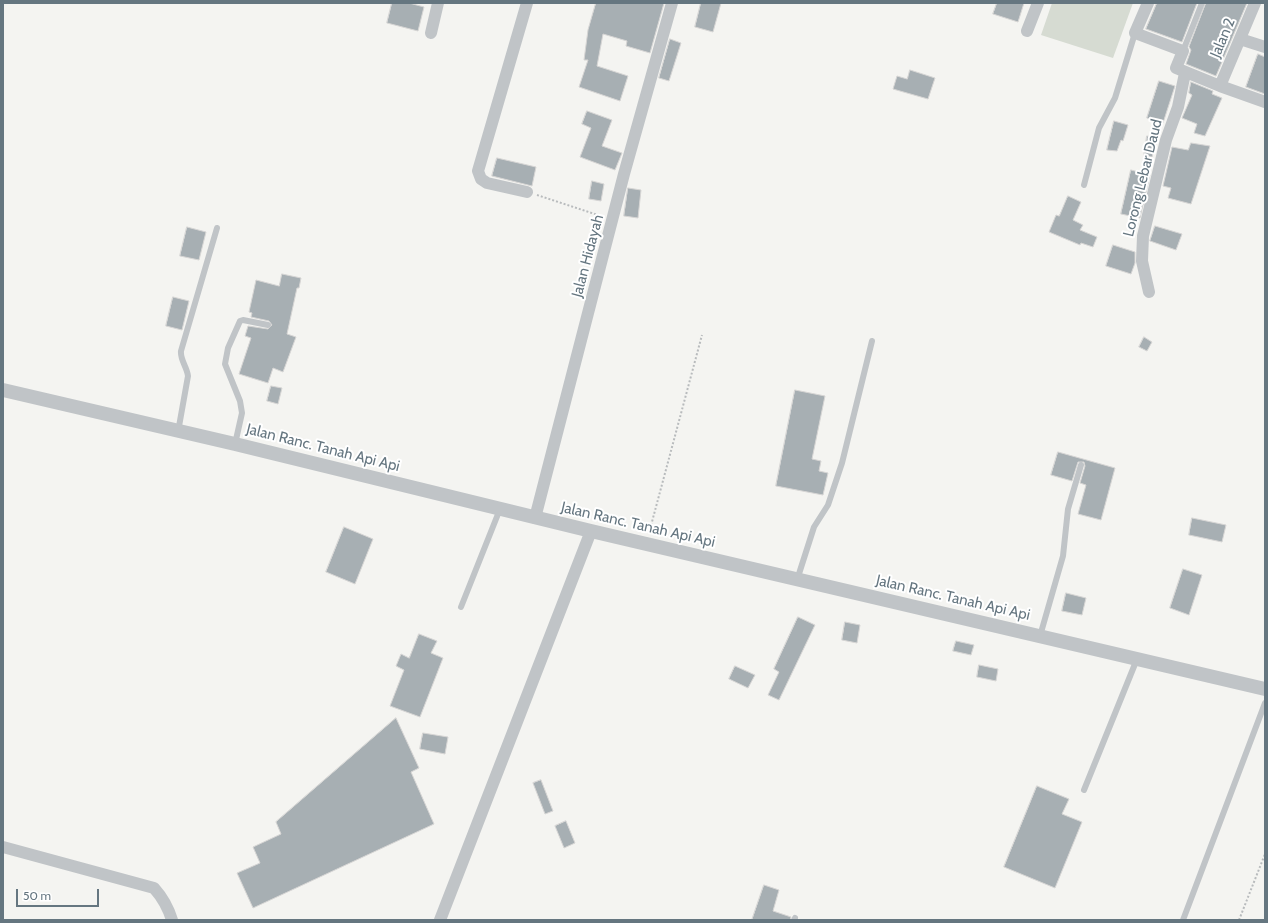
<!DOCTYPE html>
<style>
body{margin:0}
#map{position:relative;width:1268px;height:923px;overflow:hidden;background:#f4f4f1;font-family:Cabin,sans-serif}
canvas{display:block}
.frame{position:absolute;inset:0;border:4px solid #657680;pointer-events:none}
.scale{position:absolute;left:16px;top:889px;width:83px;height:18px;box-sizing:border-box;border:2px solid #657680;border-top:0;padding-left:5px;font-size:12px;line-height:14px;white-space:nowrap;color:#657680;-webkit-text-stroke:3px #fff;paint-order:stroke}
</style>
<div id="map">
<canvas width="1268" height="923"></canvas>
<div class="frame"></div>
<div class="scale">50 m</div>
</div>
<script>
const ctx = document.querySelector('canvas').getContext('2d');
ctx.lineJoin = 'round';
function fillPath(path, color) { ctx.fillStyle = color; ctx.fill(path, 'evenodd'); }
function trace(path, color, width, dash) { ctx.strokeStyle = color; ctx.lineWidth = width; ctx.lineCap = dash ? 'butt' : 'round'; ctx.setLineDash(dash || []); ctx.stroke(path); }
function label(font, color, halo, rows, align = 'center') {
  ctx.font = font + ' Cabin,sans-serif'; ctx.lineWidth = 4; ctx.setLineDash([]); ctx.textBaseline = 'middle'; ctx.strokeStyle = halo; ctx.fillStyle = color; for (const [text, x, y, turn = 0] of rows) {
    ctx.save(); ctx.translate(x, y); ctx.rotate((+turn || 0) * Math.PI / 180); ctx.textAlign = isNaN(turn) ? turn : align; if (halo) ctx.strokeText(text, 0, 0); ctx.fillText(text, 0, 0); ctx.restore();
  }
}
fillPath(new Path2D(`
 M1052,3H1133L1113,58L1041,35Z`), '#d6dbd2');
const building = new Path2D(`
 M392,3H409L424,7L418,31L387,23Z
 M596,3H664L650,53L626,46L627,41L603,34L597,66L628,76L620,101L579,87L588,60H584L588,30Z
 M701,3H721L713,32L695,27Z
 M997,3H1024L1018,22L993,14Z
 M1157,3H1197L1182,42L1146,29Z
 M1206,3H1247L1216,76L1186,64L1191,50L1189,47Z
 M670,39L681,43L669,81L659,78Z
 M1258,54L1265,57V94L1246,87Z
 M910,70L935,78L928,99L893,89L897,76L907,79Z
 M1159,81L1175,86L1163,123L1147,118Z
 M1191,82L1213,91L1212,94L1222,98L1205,136L1194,133L1197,124L1182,118L1192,95L1189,93Z
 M587,111L612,120L602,146L622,153L615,170L580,157L591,128L582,124Z
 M1114,121L1128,125L1123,141L1121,140L1117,151L1107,150Z
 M1147,136L1158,138L1152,157L1144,156Z
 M1191,143L1210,146L1191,204L1168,198L1171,188L1163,186L1172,147L1188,150Z
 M497,158L536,167L532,186L492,176Z
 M1131,170L1150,175L1140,218L1121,214Z
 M592,181L604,184L601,201L589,199Z
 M628,188L641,190L638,218L624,216Z
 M1068,196L1081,202L1073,220L1083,225L1080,230L1097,237L1093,247L1081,243L1080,245L1049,232L1056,215L1059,216Z
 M1155,226L1182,234L1176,250L1150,241Z
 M187,227L206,232L199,260L180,256Z
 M1113,245L1135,252V263L1131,274L1106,266Z
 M282,274L301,278L299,288H297L287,334L296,337L283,372L273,368L268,383L239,374L251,338L245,336L248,326L268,329L272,325L269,321L251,317L252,313L249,312L256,280L279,286Z
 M173,297L189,301L182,330L166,326Z
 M1144,337L1152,342L1147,351L1139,347Z
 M271,386L282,388L278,404L267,401Z
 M795,390L825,396L812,459L821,461L819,471L828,473L823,495L776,486Z
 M1058,452L1115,468L1101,520L1078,514L1086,485L1080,483L1085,466L1084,462H1078L1072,481L1051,475Z
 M1192,518L1226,525L1222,542L1189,535Z
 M344,527L373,539L355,584L326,572Z
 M1183,569L1202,575L1189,615L1170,608Z
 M1066,593L1086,598L1082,615L1062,611Z
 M798,617L815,625L779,700L768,695L779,672L774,669Z
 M845,622L860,625L857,643L842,640Z
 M419,634L437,641L431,653L443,658L420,717L390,706L404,670L396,666L401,654L409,658Z
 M956,641L974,645L971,655L953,651Z
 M979,665L998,669L996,681L977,677Z
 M735,666L755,675L748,688L729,679Z
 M396,718L419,768L411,772L434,824L253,908L237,873L260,863L253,847L281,834L276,822Z
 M423,733L448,737L445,754L420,749Z
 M541,780L553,811L545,814L533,783Z
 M1037,786L1069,799L1062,814L1082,822L1055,888L1004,867Z
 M566,821L575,843L564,848L555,826Z
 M764,885L779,890L773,911L791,917L790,920H752Z`);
fillPath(building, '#a7afb3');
trace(building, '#d6d5d4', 1);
trace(new Path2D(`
 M537,195L601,216
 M649,533L702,335
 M1239,920L1265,854`), '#b8bbbd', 2, [2, 2]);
trace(new Path2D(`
 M1183,51L1202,3
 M1084,185L1099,128L1115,98L1135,33
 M178,432L188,376C187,367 180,360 181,351L217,228
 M235,444L242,413L240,401L225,364L228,348L240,321L243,320L268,325
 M797,580L814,527L828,505L842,463L872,341
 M461,607L500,509
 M1040,636L1063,556L1068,509L1081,465
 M1084,790L1137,659
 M794,920L795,918
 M1183,920L1265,703`), '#c0c4c7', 6);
trace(new Path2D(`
 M1148,3L1135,33L1183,51L1176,68L1220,86L1265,102
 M1027,31L1038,3
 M431,33L438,3
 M1240,39L1265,47
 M1220,86L1255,3
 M527,192L487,183L481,179L478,171L527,3
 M1149,292L1142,261L1143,236L1166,140L1178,107L1185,73
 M535,518L624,174L672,3
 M3,847L154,888C163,898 168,907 172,920
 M440,920L591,531`), '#c0c4c7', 12);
trace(new Path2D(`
 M3,390L235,444L591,531L1265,689`), '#c0c4c7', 14);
label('15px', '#657680', '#fff', [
 ["Jalan 2",1223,38,-67],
 ["Lorong Lebar Daud",1143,178,-76],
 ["Jalan Hidayah",588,256,-75],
 ["Jalan Ranc. Tanah Api Api",323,448,14],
 ["Jalan Ranc. Tanah Api Api",638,525,13],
 ["Jalan Ranc. Tanah Api Api",953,598,13]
]);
</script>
